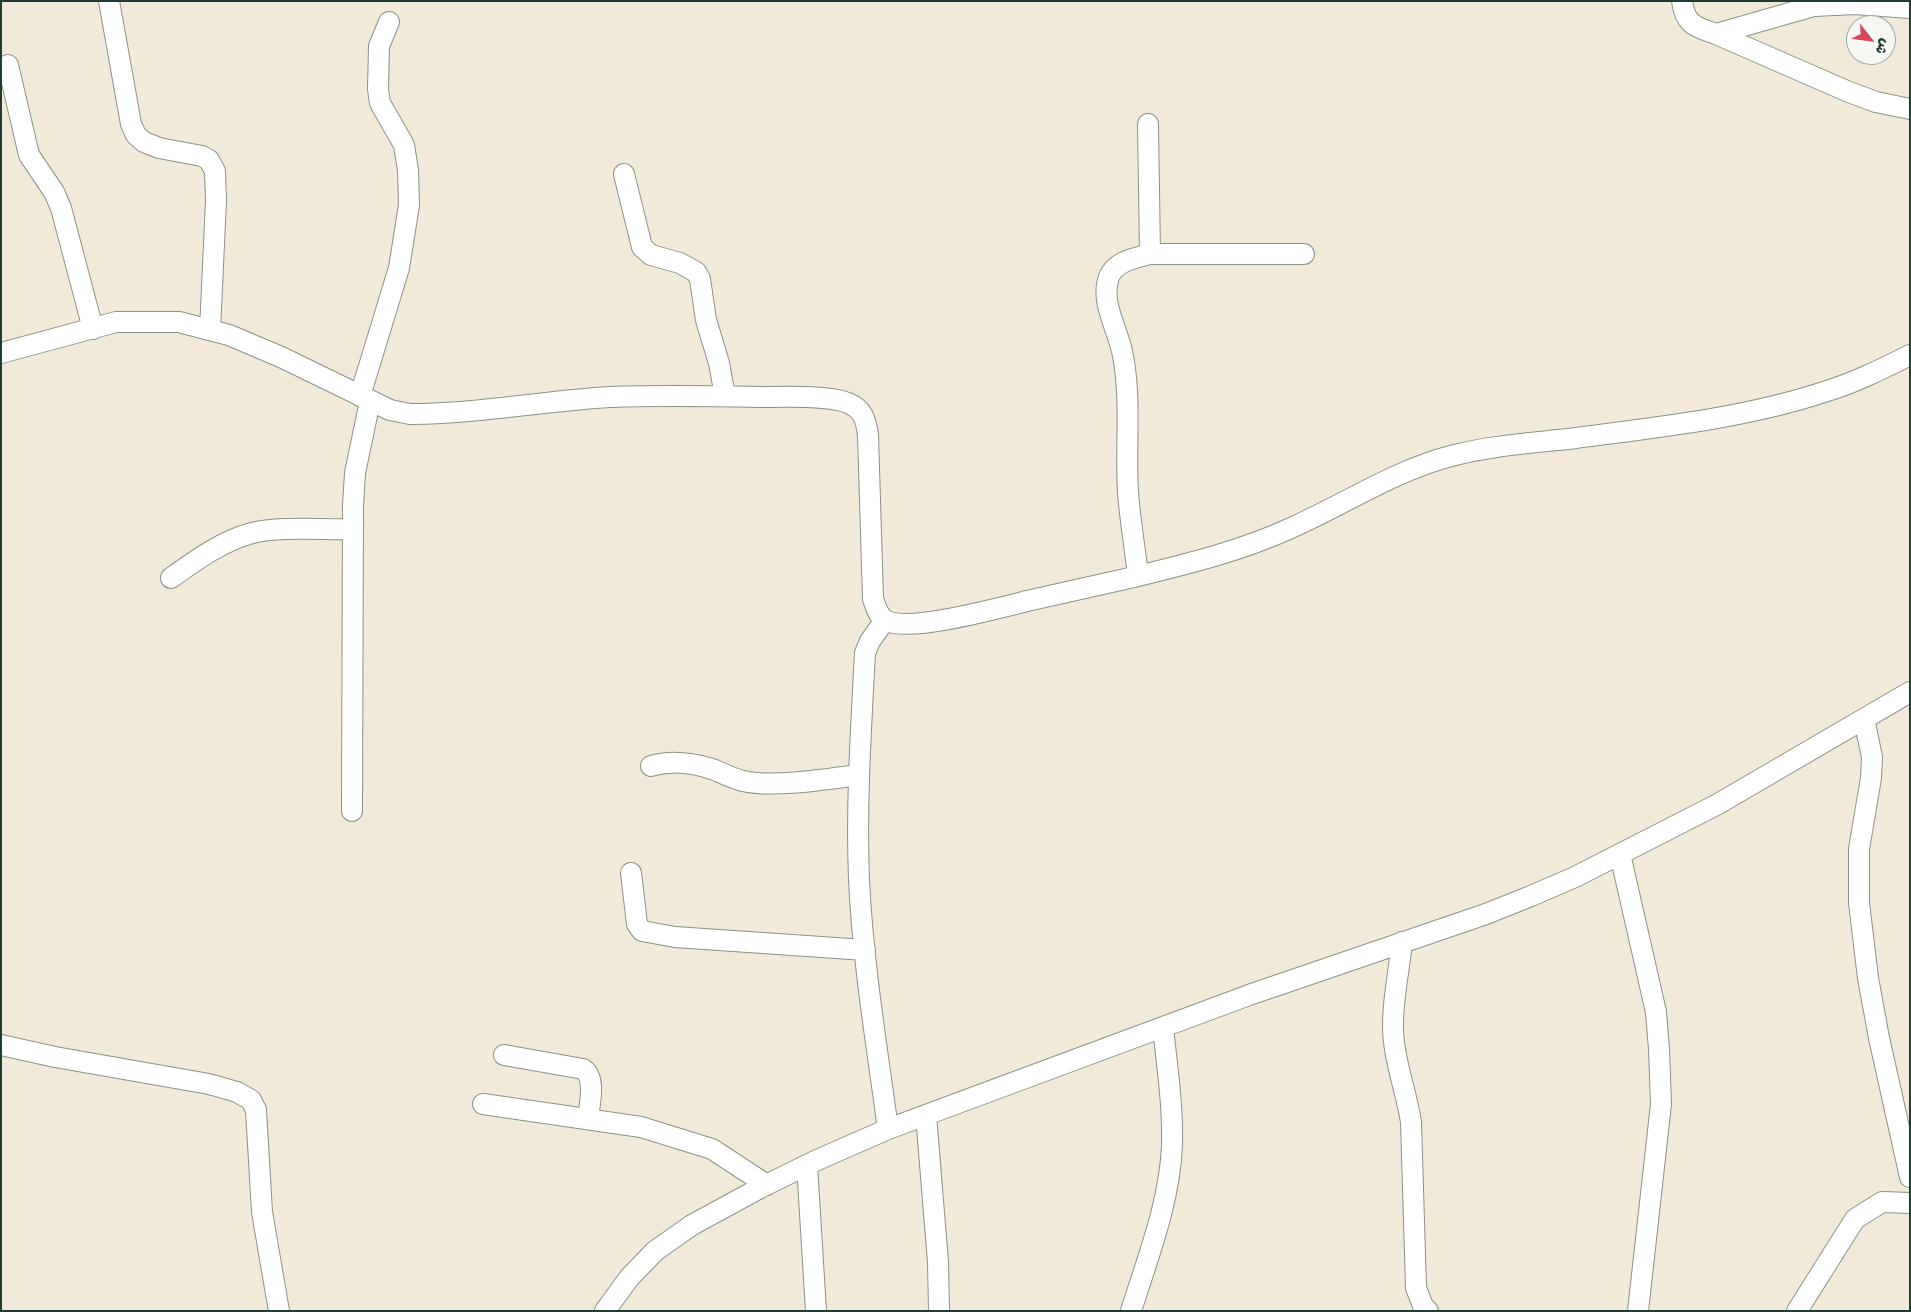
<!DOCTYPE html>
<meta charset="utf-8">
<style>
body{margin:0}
#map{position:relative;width:1911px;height:1312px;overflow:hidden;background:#f2ead8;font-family:Mali,"Playpen Sans Arabic",sans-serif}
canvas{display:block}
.frame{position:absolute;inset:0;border:2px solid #1f3d34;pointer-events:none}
.north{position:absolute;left:1846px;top:15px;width:50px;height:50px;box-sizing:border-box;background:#f6f6f2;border:1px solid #a0aca6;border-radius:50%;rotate:120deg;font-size:14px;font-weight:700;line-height:20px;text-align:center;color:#1f3d34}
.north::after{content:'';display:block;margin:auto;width:18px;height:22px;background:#d1495b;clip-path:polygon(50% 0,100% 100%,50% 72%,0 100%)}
</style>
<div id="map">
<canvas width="1911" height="1312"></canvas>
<div class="frame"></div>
<div class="north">ش</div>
</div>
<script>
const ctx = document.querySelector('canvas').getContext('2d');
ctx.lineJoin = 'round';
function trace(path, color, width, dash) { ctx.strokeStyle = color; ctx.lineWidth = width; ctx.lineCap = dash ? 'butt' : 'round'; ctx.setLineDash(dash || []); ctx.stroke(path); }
const street = new Path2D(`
 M109,1L131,124L136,135L144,142L159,148L202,156L209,160L215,171L216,201L210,330
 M1682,1C1685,25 1696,27 1716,34L1849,92L1876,102L1910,109
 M1716,34L1814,6L1855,4L1910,8
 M8,65L29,155L54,192L61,208L93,329
 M1148,124L1150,254
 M624,174L642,247L651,255L680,263L696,272L700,279L706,320L719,363L725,396
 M1,353L116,322H179L229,335L281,357L390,410L410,414C476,414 544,401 610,397C660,395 711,396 761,397C783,397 828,395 848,403C863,409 866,420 868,435L873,599C876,607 878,617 887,621C911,632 999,608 1027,601C1063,593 1098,585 1134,577C1187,564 1241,551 1291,528C1343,505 1396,470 1451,456C1492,445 1534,443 1576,438C1659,427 1745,418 1824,392C1854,383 1882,369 1910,355
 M360,396L399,268L409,205L408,170L404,145L380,103L378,89L379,46L389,22
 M1138,576C1135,548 1130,520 1128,492C1125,445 1132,398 1122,351C1117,328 1100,301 1109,277C1115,261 1136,258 1150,254H1304
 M171,578C196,560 222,541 252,533C279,526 324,530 353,529
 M885,620L870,641L865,653C861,729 856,804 859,880C863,964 877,1047 888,1129
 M1864,719L1872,757L1871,778L1859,849V903L1868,978L1879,1038L1910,1177
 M651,766C671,760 695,763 715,770C724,774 734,779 743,781C773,788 827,779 858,775
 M352,811L353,506L355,473L370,401
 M1620,854L1656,1012L1659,1049L1661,1104L1638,1311
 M631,873L637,924L642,931L675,937L865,950
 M1402,942C1399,972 1390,1013 1394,1042C1397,1069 1407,1095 1411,1122L1416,1288L1423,1306L1428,1311
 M1,1045L55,1057L209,1084L237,1092L251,1100L256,1110L262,1212L279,1311
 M504,1055L583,1069C597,1078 589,1105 588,1119
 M483,1104L641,1127L712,1149L767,1185
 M926,1115L938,1262L939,1311
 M807,1165L816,1311
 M605,1311L629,1278L655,1251L692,1225L760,1188L815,1161L888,1129L1249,995L1486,914L1531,896L1575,877L1718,804L1910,692
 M1131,1311C1148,1257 1170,1201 1172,1145C1173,1105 1167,1066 1163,1027
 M1797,1311L1855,1219L1882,1202L1910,1203`);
trace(street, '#889486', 22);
trace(street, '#fff', 20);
</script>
